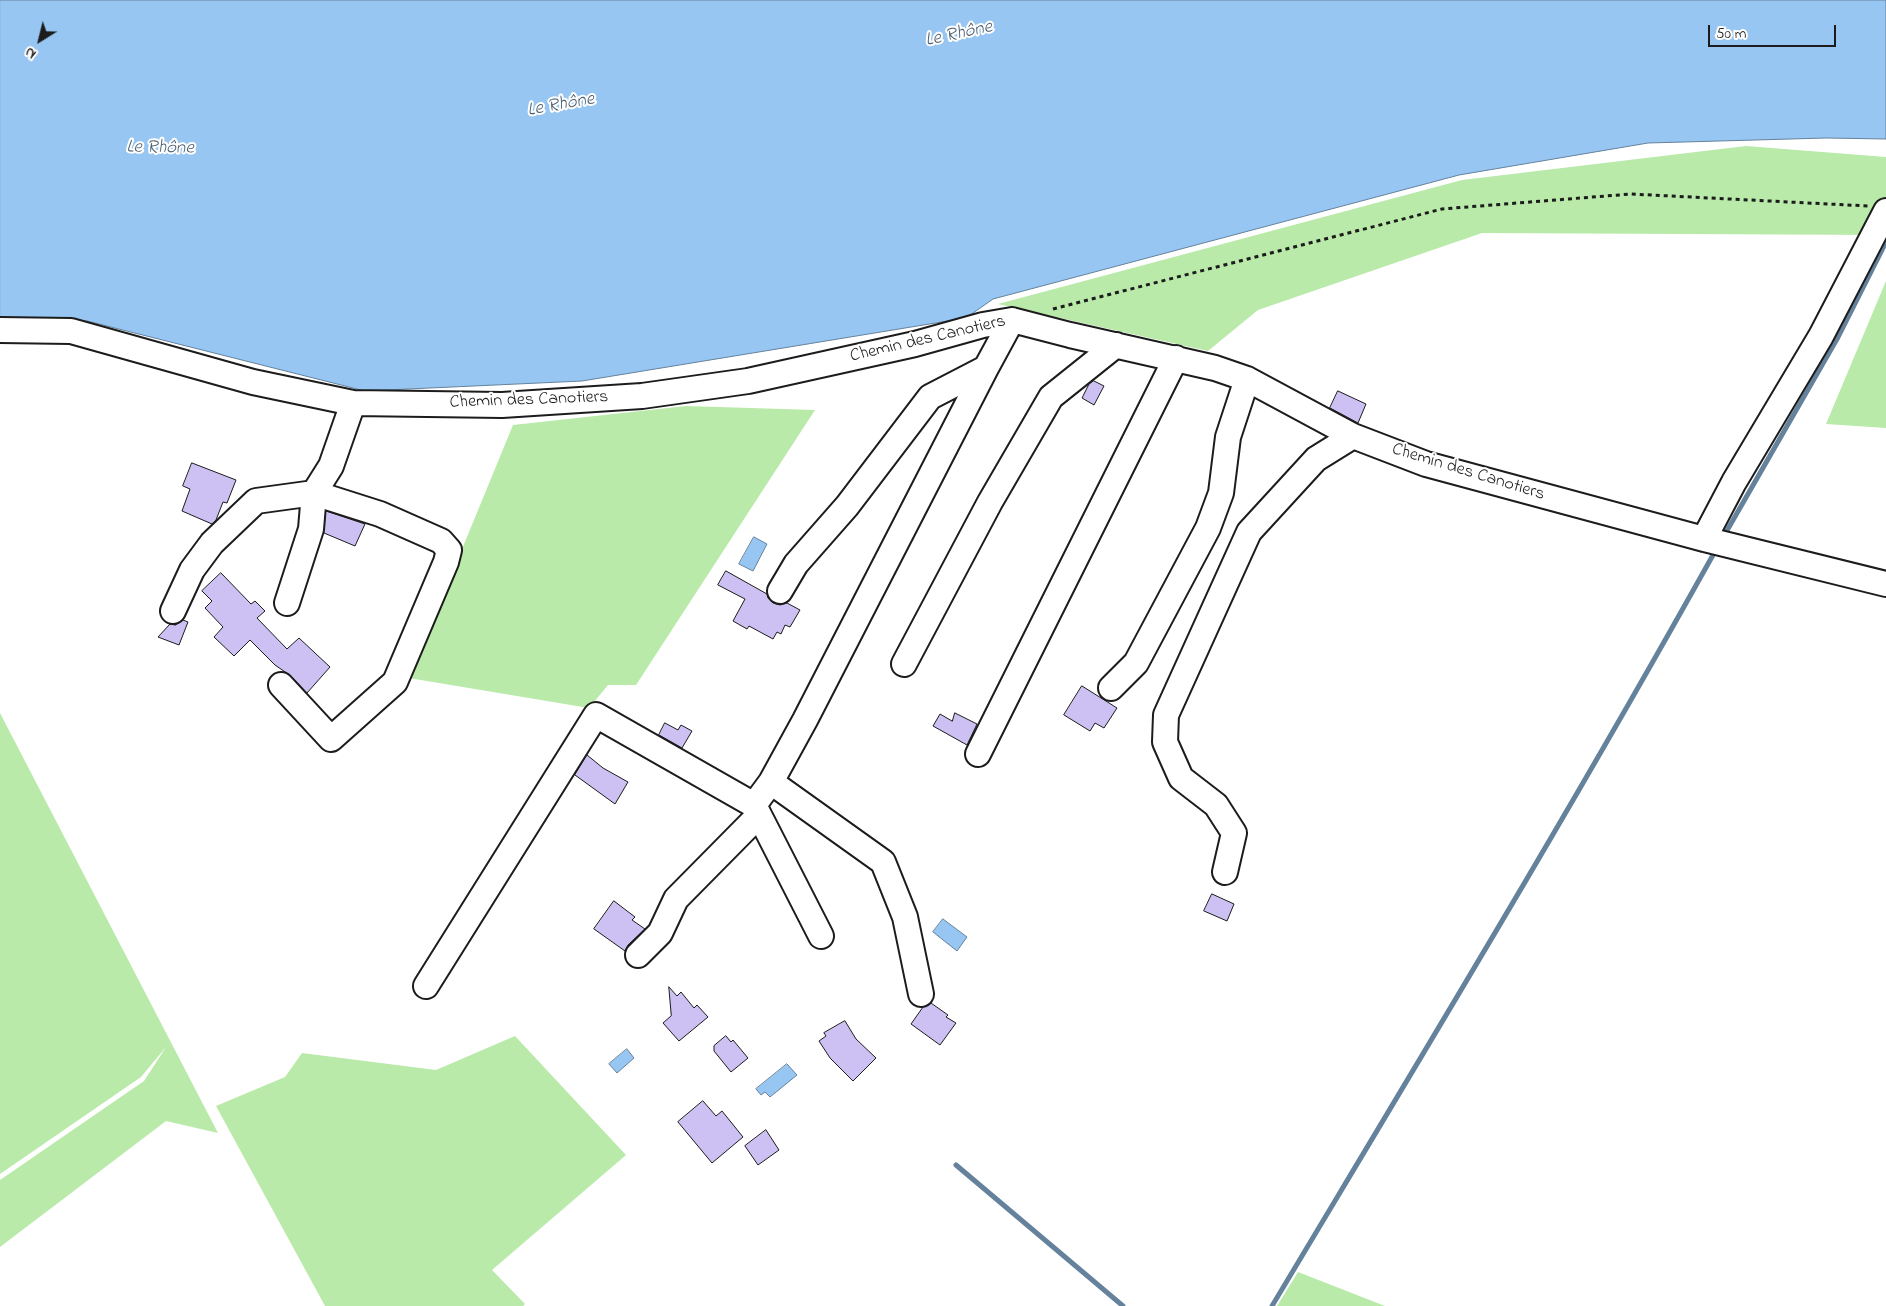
<!DOCTYPE html>
<meta charset="utf-8">
<style>
body{margin:0}
#map{position:relative;width:1886px;height:1306px;overflow:hidden;background:#fff;font-family:"Indie Flower",sans-serif}
canvas{display:block}
.north{position:absolute;left:15px;top:15px;width:50px;height:50px;-webkit-text-stroke:4px #fff;paint-order:stroke;rotate:216deg;font-size:14px;font-weight:700;line-height:20px;text-align:center;color:#1c1c1c}
.north::after{content:'';display:block;margin:auto;width:18px;height:22px;background:#1c1c1c;clip-path:polygon(50% 0,100% 100%,50% 72%,0 100%)}
.scale{position:absolute;left:1708px;top:25px;width:128px;height:22px;box-sizing:border-box;border:2px solid #1c1c1c;border-top:0;padding-left:6px;font-size:15px;line-height:18px;white-space:nowrap;color:#1c1c1c;-webkit-text-stroke:4px #fff;paint-order:stroke}
</style>
<div id="map">
<canvas width="1886" height="1306"></canvas>
<div class="north">N</div>
<div class="scale">50 m</div>
</div>
<script>
const ctx = document.querySelector('canvas').getContext('2d');
ctx.lineJoin = 'round';
function fillPath(path, color) { ctx.fillStyle = color; ctx.fill(path, 'evenodd'); }
function trace(path, color, width, dash) { ctx.strokeStyle = color; ctx.lineWidth = width; ctx.lineCap = dash ? 'butt' : 'round'; ctx.setLineDash(dash || []); ctx.stroke(path); }
function label(font, color, halo, rows, align = 'center') {
  ctx.font = font + ' "Indie Flower",sans-serif'; ctx.lineWidth = 4; ctx.setLineDash([]); ctx.textBaseline = 'middle'; ctx.strokeStyle = halo; ctx.fillStyle = color; for (const [text, x, y, turn = 0] of rows) {
    ctx.save(); ctx.translate(x, y); ctx.rotate((+turn || 0) * Math.PI / 180); ctx.textAlign = isNaN(turn) ? turn : align; if (halo) ctx.strokeText(text, 0, 0); ctx.fillText(text, 0, 0); ctx.restore();
  }
}
fillPath(new Path2D(`
 M1746,146L1886,157V235L1482,233L1258,310L1208,351L998,304L1462,180Z
 M1886,281V428L1826,424Z
 M686,406L815,410L636,685H608L589,708L409,678L513,425Z
 M0,713L218,1133L166,1121L0,1247V1180L144,1081L166,1047L141,1077L0,1174Z
 M515,1036L626,1155L492,1270L525,1304L523,1306H325L216,1106L285,1077L302,1053L436,1070Z
 M1298,1272L1385,1306H1277Z`), '#b9eaa9');
const water = new Path2D(`
 M0,0H1886V139L1826,138L1648,143L1459,175L993,299L966,318L582,381L365,391L87,321H0Z
 M754,537L767,544L753,571L739,564Z
 M943,919L967,937L957,951L933,932Z
 M627,1049L634,1058L617,1073L609,1064Z
 M787,1064L797,1075L770,1097L765,1092L761,1095L756,1089Z`);
fillPath(water, '#96c6f1');
trace(water, '#65829c', 1);
trace(new Path2D(`
 M1725,534L1837,339L1886,242
 M956,1165L1123,1306
 M1272,1306C1421,1057 1572,808 1713,555`), '#65829c', 5);
const building = new Path2D(`
 M1094,381L1104,386L1094,405L1082,398L1089,384Z
 M1338,391L1366,404L1358,423L1330,408Z
 M192,463L236,480L227,503L223,502L216,520L212,524L182,511L190,489L183,486Z
 M326,511L365,524L355,546L324,533Z
 M726,571L767,594L768,598L773,603L780,605L787,603L800,610L790,627L785,625L781,634L777,632L773,639L749,626L747,629L733,621L745,599L718,585Z
 M221,573L251,604L255,601L265,611L257,618L287,649L299,638L330,667L307,693L291,676L275,665L250,640L234,656L214,637L223,627L205,608L212,601L202,591Z
 M183,620L188,622L179,645L158,637L170,624L175,625Z
 M1082,686L1117,708L1104,728L1095,723L1090,731L1064,715Z
 M955,713L977,724L967,745L933,726L940,714L952,721Z
 M665,723L678,730L681,725L692,731L682,748L659,735Z
 M587,755L603,768L628,782L615,804L575,775Z
 M1212,894L1234,904L1227,921L1204,911Z
 M614,901L635,917L632,920L645,929L628,945L625,951L594,929Z
 M669,987L677,996L681,992L694,1008L697,1005L708,1017L679,1041L663,1023L671,1016Z
 M931,1003L948,1015L946,1017L956,1023L940,1045L911,1024L923,1007Z
 M845,1021L856,1039L876,1058L853,1081L830,1058L819,1041L826,1036L824,1033Z
 M726,1036L731,1042L733,1040L748,1058L731,1072L714,1051V1046Z
 M703,1101L716,1116L722,1111L743,1137L712,1163L678,1122Z
 M766,1130L779,1150L758,1165L745,1146Z`);
fillPath(building, '#cdc0f2');
trace(building, '#1c1c1c', 1);
const minor = new Path2D(`
 M0,330L71,331L253,382L353,403L502,405L642,396L748,381L915,344L983,325L1012,320L1070,335L1215,368L1247,379L1353,436L1426,464L1704,539L1886,584
 M1704,539L1734,482L1821,336L1886,211
 M780,591L796,564L847,506L930,397L986,368L1012,320
 M173,611L192,570L212,543L256,501L314,493L331,466L353,403
 M904,664L990,502L1051,397L1116,345
 M281,685L331,739L395,682L446,562L449,550L441,541L380,514L314,493L311,529L287,603
 M1111,688L1136,663L1208,528L1221,493L1228,437L1247,379
 M978,754L1176,358
 M771,782L883,862L905,917L921,994
 M754,805L821,936
 M1225,872L1234,833L1216,805L1181,778L1165,742L1166,715L1249,532L1316,459L1353,436
 M638,955L660,933L676,899L759,815
 M426,986L596,715L754,805L771,782L805,720L986,368`);
trace(minor, '#1c1c1c', 28);
trace(new Path2D(`
 M1053,309L1442,209L1631,194L1868,206`), '#1c1c1c', 3, [4, 4]);
trace(minor, '#fff', 24);
label('18px', '#1c1c1c', '#fff', [
 ["Chemin des Canotiers",928,340,-13],
 ["Chemin des Canotiers",529,401,-2],
 ["Chemin des Canotiers",1468,473,17]
]);
label('italic 19px', '#4d6071', '#fff', [
 ["Le Rhône",959,35,-12],
 ["Le Rhône",561,106,-10],
 ["Le Rhône",160,149,1]
]);
</script>
